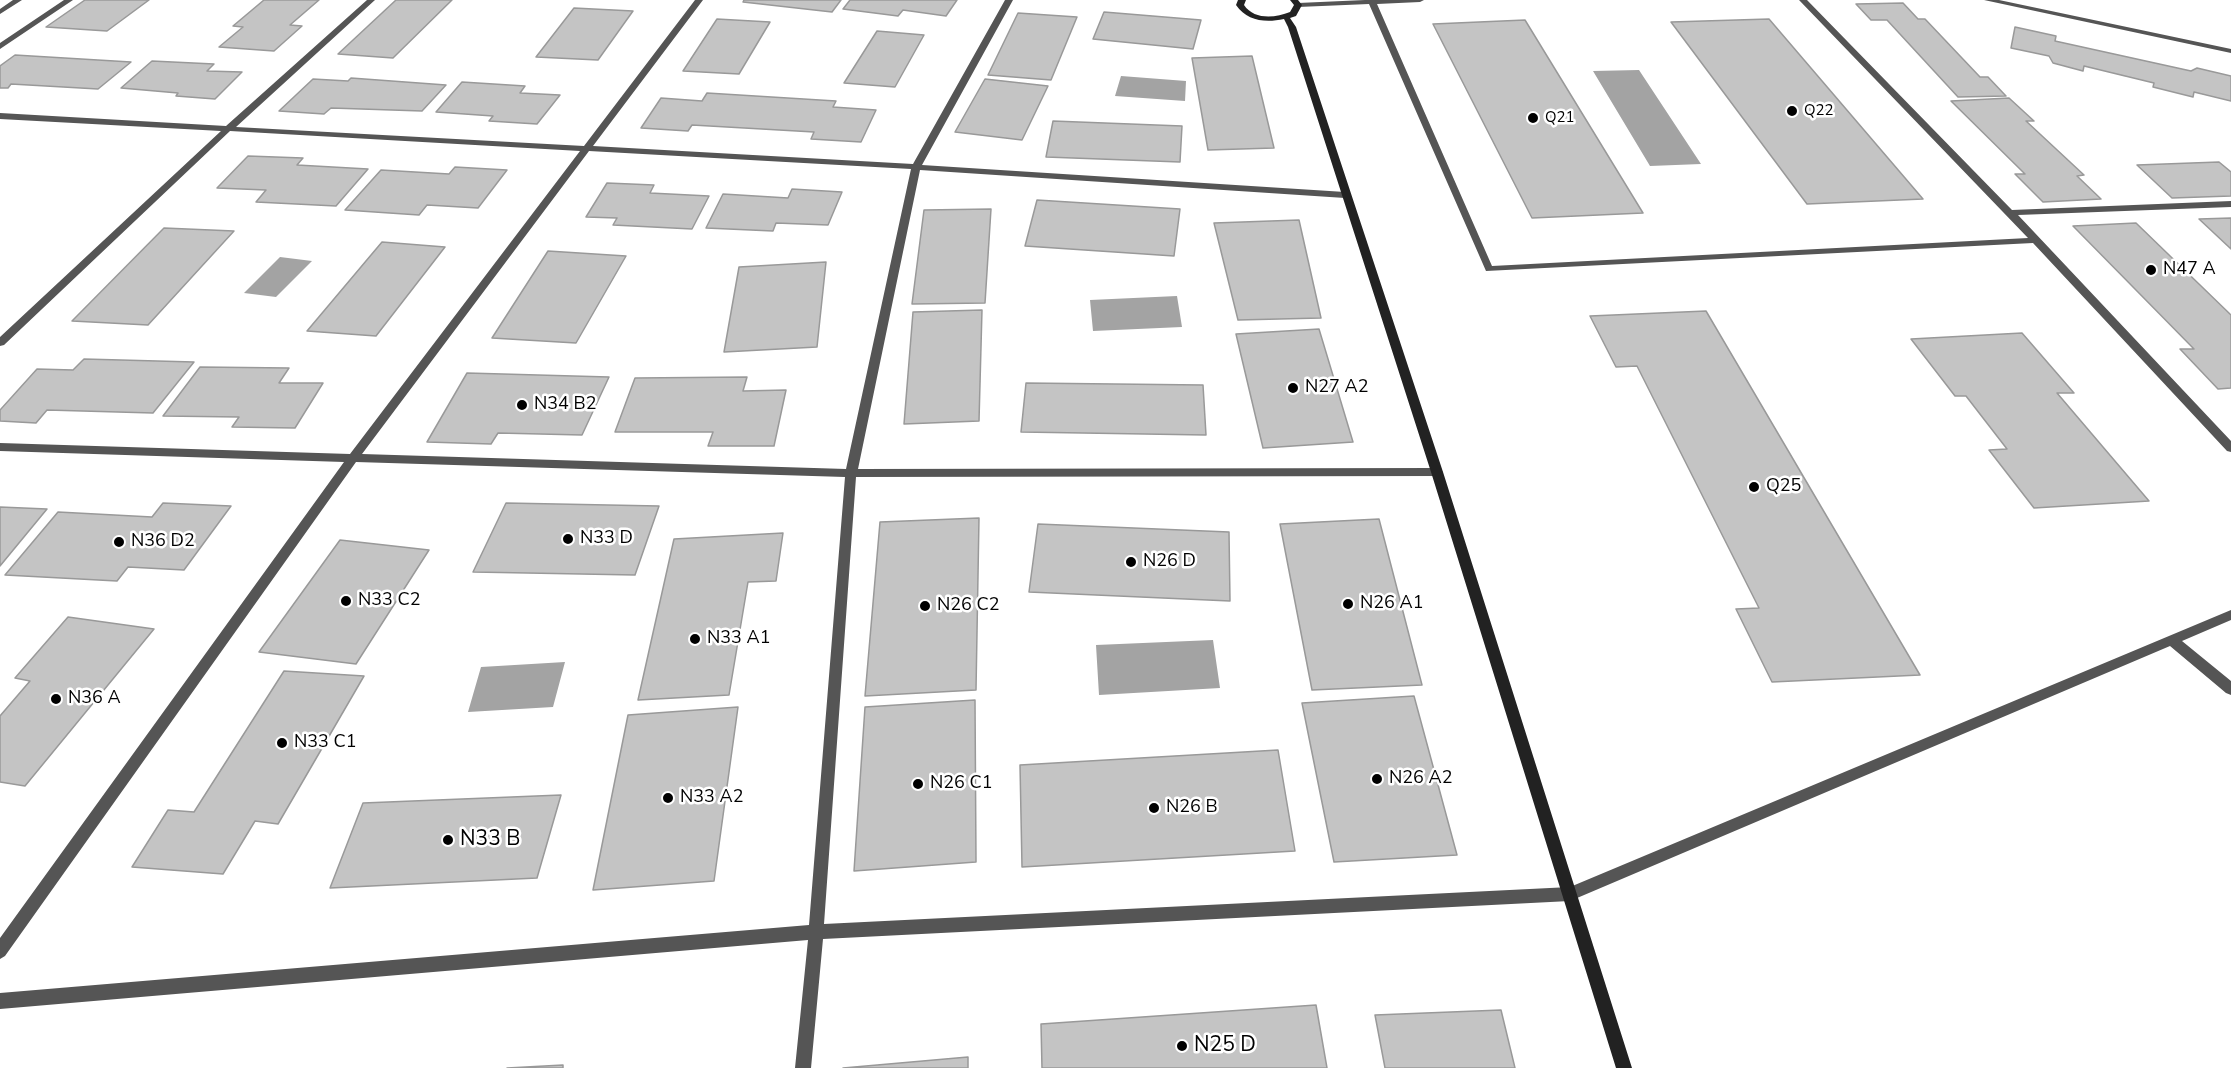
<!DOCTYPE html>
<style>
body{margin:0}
canvas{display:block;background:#fff}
</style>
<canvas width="2231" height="1068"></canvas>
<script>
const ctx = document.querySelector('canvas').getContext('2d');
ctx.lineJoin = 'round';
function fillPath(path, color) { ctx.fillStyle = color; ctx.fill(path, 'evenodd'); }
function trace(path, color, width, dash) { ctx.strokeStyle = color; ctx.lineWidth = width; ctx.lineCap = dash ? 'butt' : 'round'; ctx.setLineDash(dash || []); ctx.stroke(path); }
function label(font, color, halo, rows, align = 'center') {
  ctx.font = font + ' "Nunito Sans",sans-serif'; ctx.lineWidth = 5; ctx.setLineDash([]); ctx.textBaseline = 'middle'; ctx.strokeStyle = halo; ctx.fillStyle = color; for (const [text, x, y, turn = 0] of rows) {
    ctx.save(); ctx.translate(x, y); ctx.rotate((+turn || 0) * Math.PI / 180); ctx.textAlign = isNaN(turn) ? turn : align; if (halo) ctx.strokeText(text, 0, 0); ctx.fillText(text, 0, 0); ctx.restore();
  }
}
fillPath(new Path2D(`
 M1639,70L1701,164L1650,166L1593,71Z
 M1121,76L1186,81L1185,101L1115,96Z
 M280,257L312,261L276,297L244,293Z
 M1177,296L1182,327L1093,331L1090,300Z
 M1213,640L1220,688L1099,695L1096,645Z
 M565,662L553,707L468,712L481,667Z`), '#a3a3a3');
const building = new Path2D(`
 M85,0H149L107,31L46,27Z
 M264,0H319L290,25L302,26L274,51L219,47L243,27L233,26Z
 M396,0H452L393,58L338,54Z
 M744,0H841L832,12L743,2Z
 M850,0H957L946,16L903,10L898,16L843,9Z
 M1903,3L1918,19H1925L1980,77H1988L2006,96L1958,97L1887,20H1871L1856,4Z
 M574,8L633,11L598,60L536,57Z
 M1104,12L1201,20L1193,49L1093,39Z
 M1018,13L1077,17L1051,80L988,75Z
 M717,19L770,22L739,74L683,71Z
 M1769,19L1923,199L1807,204L1671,22Z
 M1525,20L1643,213L1532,218L1433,24Z
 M2015,27L2056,36L2055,41L2191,71L2197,68L2231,76V101L2194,92L2193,97L2153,87L2154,83L2084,66L2083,71L2053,63L2049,56L2011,48Z
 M877,31L924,35L895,87L844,83Z
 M15,55L131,62L98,89L11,84L8,88H0V66Z
 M1252,56L1274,148L1208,150L1192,58Z
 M152,61L214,64L207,71L242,72L215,99L176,96L178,93L121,88Z
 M351,78L446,85L422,111L331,108L324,114L279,111L313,79L348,81Z
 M985,79L1048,86L1022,140L955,132Z
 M462,82L525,86L520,93L560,95L537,124L489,121L493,116L436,112Z
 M707,93L836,101L833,107L876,110L861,142L811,139L814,132L692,125L688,131L641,128L661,98L702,101Z
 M2009,98L2034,121H2026L2084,175L2077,176L2101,199L2043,202L2015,174H2025L1951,101Z
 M1053,121L1182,126L1180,162L1046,157Z
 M248,156L303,158L297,165L368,169L336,206L256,202L266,190L217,188Z
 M2219,162L2231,172V196L2172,198L2137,165Z
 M455,167L507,170L478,208L427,205L419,215L345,210L381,170L449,174Z
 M607,183L654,185L650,193L709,196L692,229L613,225L617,218L586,217Z
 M792,189L842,192L828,225L776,223L773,231L706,228L723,194L788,198Z
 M1037,200L1180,209L1174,256L1025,246Z
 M991,209L985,303L912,304L924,210Z
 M2231,218V249L2199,219Z
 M1299,220L1321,318L1238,320L1214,223Z
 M2136,223L2231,315V388L2218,389L2180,349H2194L2073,226Z
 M164,228L234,231L148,325L72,321Z
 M382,242L445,247L376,336L307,331Z
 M548,251L626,256L576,343L492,338Z
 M826,262L817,347L724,352L739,267Z
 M982,310L979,421L904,424L913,312Z
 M1706,311L1920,675L1772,682L1736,609L1759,608L1637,366L1616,367L1590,316Z
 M1319,329L1353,442L1263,448L1236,334Z
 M2022,333L2074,393H2057L2149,501L2034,508L1989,450L2007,449L1966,396H1955L1911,339Z
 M84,359L194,362L153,413L47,410L36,423L0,421V410L37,369L73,370Z
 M200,367L289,368L279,383H323L295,428L232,427L239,417L163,416Z
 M467,373L609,377L582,435L498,433L491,444L427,442Z
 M747,377L743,391L786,390L774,446H708L713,432H615L635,378Z
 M1026,383L1203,385L1206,435L1021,432Z
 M163,503L231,506L184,570L128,567L117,581L5,575L58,512L152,517Z
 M506,503L659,506L635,575L473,572Z
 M0,507L47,509L0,566Z
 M979,518L976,690L865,696L880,522Z
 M1379,519L1422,685L1312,690L1280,524Z
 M1038,524L1229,532L1230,601L1029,592Z
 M783,533L776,581L748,582L729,695L638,700L674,539Z
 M340,540L429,550L356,664L259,652Z
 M68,617L154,629L25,786L0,782V716L30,681L15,678Z
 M284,671L364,676L278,824L255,821L223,874L132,867L168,810L194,812Z
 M1414,696L1457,855L1334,862L1302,703Z
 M975,700L976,862L854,871L865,707Z
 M738,707L714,881L593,890L628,715Z
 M1278,750L1295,851L1022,867L1020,765Z
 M561,795L537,878L330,888L363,803Z
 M1316,1005L1327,1068H1042L1041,1024Z
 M1501,1010L1515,1068H1385L1375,1015Z
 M968,1057V1068H843Z
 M563,1065V1068H507Z`);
fillPath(building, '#c4c4c4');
trace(building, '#999', 1.5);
fillPath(new Path2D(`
 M13,0H22L0,14V9Z
 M64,0H73L0,49V43Z
 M367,0H375L236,127L584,146L695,0H703L593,146L913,164L1005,0H1013L922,165L1345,192L1350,195L1345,198L920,170L858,469L1437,468L1443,472L1437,476L856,477L824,924L1570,887L2231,610V620L2182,641L2231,681V695L2226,693L2170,646L1570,901L823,939L811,1068H795L808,940L0,1009V993L809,925L845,477L356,462L5,956L0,959V938L344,462L0,451V443L350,454L580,151L230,131L4,345L0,346V337L221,131L0,119V113L226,126ZM589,151L911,169L846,469L362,454Z
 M1365,0H1424L1420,2L1377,4L1492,266L2028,238L1799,0H1807L2012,210L2231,201V207L2018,215L2231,441V452L2227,451L2033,243L1486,271L1369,4L1298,7L1294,5L1298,3Z
 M1984,0H1999L2231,49V53Z`), '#555');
fillPath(new Path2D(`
 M1238,0H1246L1244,5C1254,20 1275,18 1290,12L1294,5L1290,0H1298L1302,5L1296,16L1290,18L1296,27L1443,472L1632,1068H1616L1431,472L1288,27L1284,19C1265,23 1247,21 1236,5Z`), '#222');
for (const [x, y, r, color] of [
 [1792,111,6,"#000"],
 [1533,118,6,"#000"],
 [2151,270,6,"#000"],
 [1293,388,6,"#000"],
 [522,405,6,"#000"],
 [1754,487,6,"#000"],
 [568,539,6,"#000"],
 [119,542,6,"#000"],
 [1131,562,6,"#000"],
 [346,601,6,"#000"],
 [1348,604,6,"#000"],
 [925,606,6,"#000"],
 [695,639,6,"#000"],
 [56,699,6,"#000"],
 [282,743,6,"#000"],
 [1377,779,6,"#000"],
 [918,784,6,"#000"],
 [668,798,6,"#000"],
 [1154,808,6,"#000"],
 [448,840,6,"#000"],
 [1182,1046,6,"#000"]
]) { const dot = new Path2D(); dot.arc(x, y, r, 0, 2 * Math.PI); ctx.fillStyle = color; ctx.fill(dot); trace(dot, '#fff', 2); }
label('15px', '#000', '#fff', [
 ["Q22",1804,111],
 ["Q21",1545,118]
], 'left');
label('18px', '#000', '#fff', [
 ["N47 A",2163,270],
 ["N27 A2",1305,388],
 ["N34 B2",534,405],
 ["Q25",1766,487],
 ["N33 D",580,539],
 ["N36 D2",131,542],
 ["N26 D",1143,562],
 ["N33 C2",358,601],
 ["N26 A1",1360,604],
 ["N26 C2",937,606],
 ["N33 A1",707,639],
 ["N36 A",68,699],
 ["N33 C1",294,743],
 ["N26 A2",1389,779],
 ["N26 C1",930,784],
 ["N33 A2",680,798],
 ["N26 B",1166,808]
], 'left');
label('21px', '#000', '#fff', [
 ["N33 B",460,840],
 ["N25 D",1194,1046]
], 'left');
</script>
